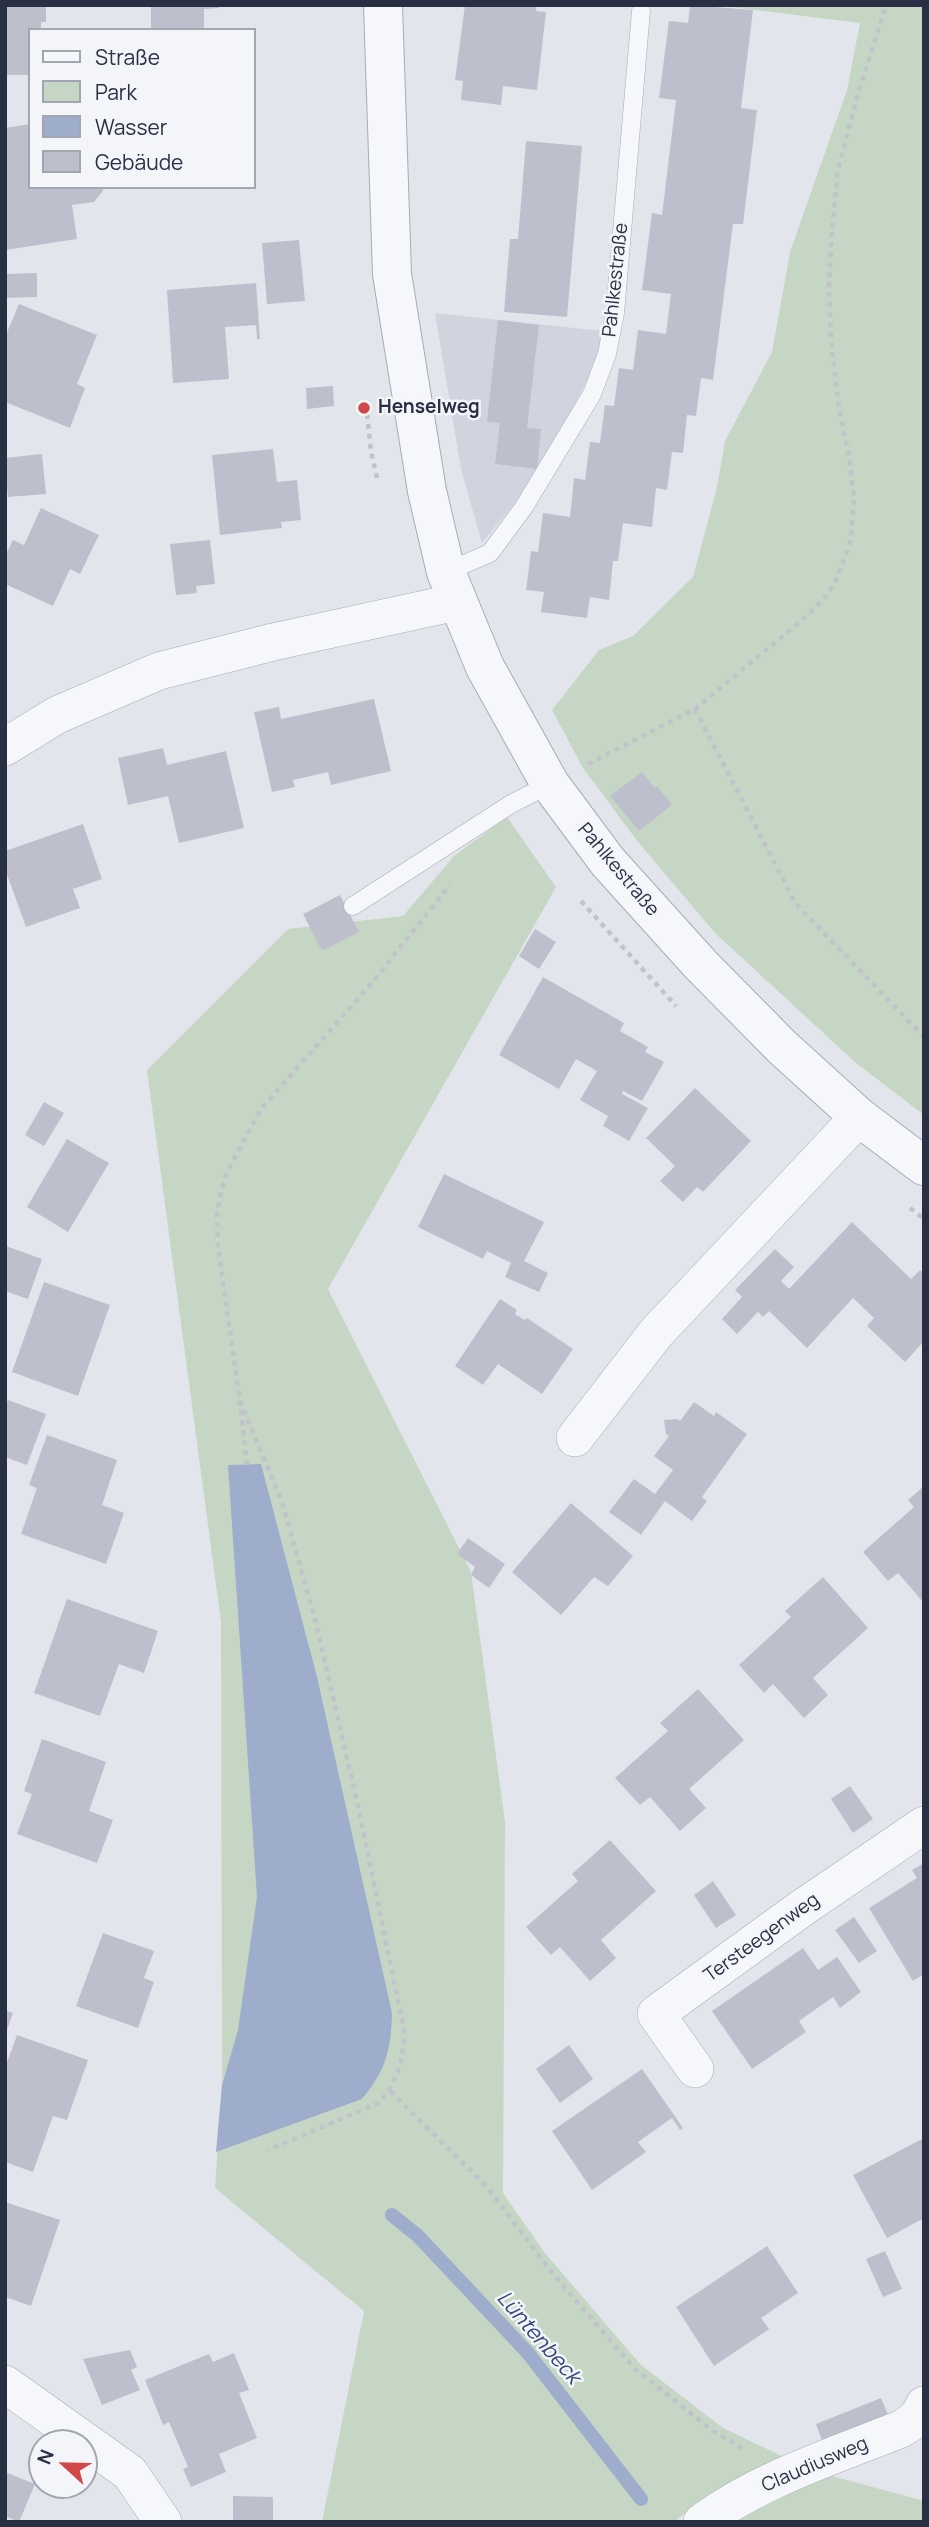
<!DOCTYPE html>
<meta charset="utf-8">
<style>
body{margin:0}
#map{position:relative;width:929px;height:2527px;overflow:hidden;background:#e3e5ec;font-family:Manrope,sans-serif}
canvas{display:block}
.frame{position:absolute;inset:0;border:7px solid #2a3044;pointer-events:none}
.legend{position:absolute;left:28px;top:28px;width:228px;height:161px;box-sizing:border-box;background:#f3f5f9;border:2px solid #a3a6b1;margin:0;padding:9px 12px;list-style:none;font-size:21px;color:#2a3044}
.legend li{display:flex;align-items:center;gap:14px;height:35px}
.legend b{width:35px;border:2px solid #a3a6b1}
.north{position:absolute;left:28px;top:2429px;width:70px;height:70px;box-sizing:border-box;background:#f3f5f9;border:2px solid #a3a6b1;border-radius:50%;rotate:292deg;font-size:19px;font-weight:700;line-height:28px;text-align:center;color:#2a3044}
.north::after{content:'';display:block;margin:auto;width:24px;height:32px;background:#d24747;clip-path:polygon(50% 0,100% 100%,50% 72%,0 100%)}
</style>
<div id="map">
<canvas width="929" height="2527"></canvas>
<div class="frame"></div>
<ul class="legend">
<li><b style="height:9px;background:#f6f7fa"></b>Straße</li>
<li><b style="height:19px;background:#c6d6c4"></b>Park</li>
<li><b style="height:19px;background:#9eadcc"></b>Wasser</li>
<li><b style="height:19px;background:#bdc0cc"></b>Gebäude</li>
</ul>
<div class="north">N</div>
</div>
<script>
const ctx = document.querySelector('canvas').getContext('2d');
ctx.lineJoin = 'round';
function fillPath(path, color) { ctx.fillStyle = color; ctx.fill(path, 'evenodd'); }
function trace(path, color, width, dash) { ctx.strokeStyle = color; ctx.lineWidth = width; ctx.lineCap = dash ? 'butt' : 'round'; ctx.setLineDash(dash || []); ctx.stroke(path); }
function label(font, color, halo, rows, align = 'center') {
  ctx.font = font + ' Manrope,sans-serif'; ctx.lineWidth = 5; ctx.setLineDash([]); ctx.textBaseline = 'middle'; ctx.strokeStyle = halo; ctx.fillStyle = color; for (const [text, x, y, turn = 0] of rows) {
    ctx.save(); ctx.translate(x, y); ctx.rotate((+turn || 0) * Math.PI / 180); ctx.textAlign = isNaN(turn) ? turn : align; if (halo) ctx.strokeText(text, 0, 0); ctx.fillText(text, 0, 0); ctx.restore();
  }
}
fillPath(new Path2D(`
 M435,313L603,331L596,364L563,426L521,495L482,543L461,469Z`), '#d1d4de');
fillPath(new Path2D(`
 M715,5H924V1115L856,1063L716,934L638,842L583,768L552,710L599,650L633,636L693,577L717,487L725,441L772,352L790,252L847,90L860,23Z
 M507,817L556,887L328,1289L471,1572L505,1822L503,2193L545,2253L640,2364L723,2428L786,2458C746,2473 707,2494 674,2522H322L364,2311L215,2188L222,2085L221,1622L147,1070L288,929L403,916L454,856Z
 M821,2473L924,2501V2522H721Z`), '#c6d6c4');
fillPath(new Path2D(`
 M261,1464L317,1677L392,2013C391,2050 386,2070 362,2099L216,2152L222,2085L238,2030L257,1897L228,1465Z`), '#9eadcc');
trace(new Path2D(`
 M392,2215L418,2236L528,2353L641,2499`), '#9eadcc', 14);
fillPath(new Path2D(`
 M5,5H46V22H41V30H30V75H5Z
 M151,5H219V8L204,9V30H151Z
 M465,5H537L536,11L546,12L537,90L503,86L501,105L461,100L463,81L455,80Z
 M690,5L753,10L741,108L757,110L743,224H733L713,380L701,378L696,416L687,415L683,453L672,452L667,490L656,488L652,527L623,523L618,561H613L609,600L590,597L587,618L541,612L544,592L526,590L531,551L538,552L543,513L570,517L574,478L585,480L590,442L600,443L605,405L614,406L619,368L633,370L638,330L666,334L671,294L642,290L652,213L662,215L676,100L659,98L669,21L688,23Z
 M30,124V187H102L103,191L94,202L72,205L77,239L5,250V128Z
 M526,141L582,146L567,317L504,312L510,239H518Z
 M299,240L305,301L267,304L262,243Z
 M37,273V297L5,298V274Z
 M256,283L260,339H257L256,325L225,327L229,379L173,383L167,290Z
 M19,304L97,335L77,384L85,388L70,428L5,402V337Z
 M498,320L539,325L527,428L541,429L537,469L495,464L500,423L487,422Z
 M333,386L334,406L307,409L306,388Z
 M273,449L277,482L297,480L301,520L281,522L282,528L220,535L212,455Z
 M42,454L46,494L8,497L5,458Z
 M41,508L99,535L80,574L70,569L53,606L5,584V556L13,540L24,545Z
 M210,540L215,584L196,586L197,593L176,595L170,544Z
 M374,699L391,771L331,785L328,772L293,780L295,787L272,792L254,712L279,707L281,719Z
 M163,748L167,765L226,751L244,828L179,843L168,796L128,805L118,758Z
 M642,772L655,788L657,786L672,805L639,831L610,796Z
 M83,824L102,879L73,889L80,908L26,927L5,869V851Z
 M340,895L359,932L322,951L303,914Z
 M535,929L556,942L539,969L519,956Z
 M543,977L624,1023L620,1031L648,1047L645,1052L664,1062L642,1101L623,1091L622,1094L648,1108L629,1141L603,1126L608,1116L580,1100L597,1071L576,1059L559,1089L499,1055Z
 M695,1088L751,1141L703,1192L697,1187L683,1202L660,1181L675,1166L646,1138Z
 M44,1102L64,1113L44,1146L25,1135Z
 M67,1139L109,1163L68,1232L27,1207Z
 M444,1174L544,1222L524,1261L548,1273L539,1292L505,1277L511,1263L487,1251L483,1259L418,1227Z
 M852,1222L911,1279L920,1270L924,1274V1341L905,1362L867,1326L874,1318L853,1298L807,1348L769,1311L763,1317L758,1312L737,1334L722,1319L742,1297L735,1290L775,1249L794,1267L781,1281L789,1289Z
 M6,1246L42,1259L28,1299L5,1291Z
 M44,1282L110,1305L78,1396L12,1372Z
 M500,1299L517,1310L515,1314L525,1320L527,1318L573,1349L542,1394L498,1364L483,1385L455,1366Z
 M8,1400L46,1414L27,1465L5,1457V1407Z
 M694,1402L714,1416L716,1412L747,1434L702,1497L707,1501L692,1521L665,1501L641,1535L609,1512L634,1479L655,1494L673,1470L654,1456L669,1436L666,1434L664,1420L677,1419L680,1421Z
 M47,1435L117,1460L102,1505L124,1513L106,1564L21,1534L37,1488L29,1485Z
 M924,1486V1603L898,1573L888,1581L863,1552L914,1507L908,1500Z
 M571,1503L633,1556L608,1586L594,1577L561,1615L512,1572Z
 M468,1538L505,1564L489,1588L471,1575L475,1567L457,1554Z
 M823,1577L868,1628L813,1678L828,1695L804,1718L773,1684L764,1693L739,1665L791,1617L785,1611Z
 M67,1599L158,1631L144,1673L119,1664L100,1716L34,1693Z
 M698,1689L744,1740L689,1789L706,1808L680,1831L650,1797L640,1805L615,1778L668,1731L660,1723Z
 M42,1739L106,1762L89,1811L113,1820L97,1863L17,1834L32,1794L24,1791Z
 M850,1786L873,1819L853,1833L831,1799Z
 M610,1840L656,1891L601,1940L616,1958L590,1981L560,1947L551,1955L526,1927L578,1881L572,1874Z
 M924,1863V1974L913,1981L869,1908L917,1878L912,1870Z
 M713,1881L736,1915L716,1928L694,1895Z
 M854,1917L877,1951L859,1963L835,1930Z
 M103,1933L154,1951L144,1978L154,1982L138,2028L76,2006Z
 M803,1948L818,1970L837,1957L861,1992L840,2008L833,1997L799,2021L806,2032L752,2069L712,2011Z
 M5,2010L13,2013L6,2033H5Z
 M17,2035L88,2060L67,2120L53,2116L33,2172L5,2162V2068Z
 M569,2045L593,2079L560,2103L536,2069Z
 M642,2069L683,2128L680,2130L672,2118L638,2142L646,2152L592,2190L552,2131Z
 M924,2138V2218L887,2238L853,2175Z
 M5,2202L60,2220L31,2306L5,2297Z
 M767,2246L798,2293L761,2318L769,2329L714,2366L676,2307Z
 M885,2251L902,2289L883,2297L866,2259Z
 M130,2350L137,2367L131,2370L140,2390L102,2405L83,2359Z
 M234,2353L249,2390L239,2393L257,2438L219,2454L226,2472L191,2487L183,2469L188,2467L169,2422L163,2425L145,2380L209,2354L213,2362Z
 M881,2398L889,2417L823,2443L816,2424Z
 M5,2472L35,2484L19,2522L5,2516Z
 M233,2496L273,2497V2522H233Z`), '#bdc0cc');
const service = new Path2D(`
 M446,572L490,553L524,507L592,394L607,354L615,313L641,11
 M353,906L511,804L550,784`);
const minor = new Path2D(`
 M5,747L57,715L159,671L273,642L457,602
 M575,1438L656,1333L859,1117
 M695,2069L656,2014L802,1908L924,1825
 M5,2384L130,2473L163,2522
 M702,2522C761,2479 833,2456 901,2429C911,2423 920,2417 924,2405`);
const tertiary = new Path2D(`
 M383,5L392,274L427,491L446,572L485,667L550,784L608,862L701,965L782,1047L859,1117L924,1166`);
trace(service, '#a8abb6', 19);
trace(minor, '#a8abb6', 38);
trace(tertiary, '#a8abb6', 40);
trace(new Path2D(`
 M366,404L371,452L378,482
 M695,709L795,903L924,1037
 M588,764L695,709L808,615L827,595L838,576L851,540L854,497L849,456L839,408L831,341L829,285L832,231L838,170L857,97L886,5
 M581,901L676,1006
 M910,1208L924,1219
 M240,1401L282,1502L316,1623L360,1815L404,2030C404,2057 398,2082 379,2103L268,2150
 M247,1465L240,1401L218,1247L217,1214L221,1192L227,1172L261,1109L371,984L450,885
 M390,2091L487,2187L549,2269L635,2369L713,2431L744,2449`), '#c1c3cb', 4.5, [5, 5]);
trace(service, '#f6f7fa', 18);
trace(minor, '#f6f7fa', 37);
trace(tertiary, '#f6f7fa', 38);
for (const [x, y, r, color] of [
 [364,408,7,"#d24747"]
]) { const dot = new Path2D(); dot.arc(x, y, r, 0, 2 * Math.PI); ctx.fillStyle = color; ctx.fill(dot); trace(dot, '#f3f5f9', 2.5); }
label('19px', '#2a3044', '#f3f5f9', [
 ["Pahlkestraße",616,280,-84],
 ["Pahlkestraße",618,870,50],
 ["Tersteegenweg",762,1938,-36],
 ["Claudiusweg",815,2465,-23]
]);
label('bold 19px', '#2a3044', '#f3f5f9', [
 ["Henselweg",378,408]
], 'left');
label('italic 21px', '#33487a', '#f3f5f9', [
 ["Lüntenbeck",538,2338,49]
]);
</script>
